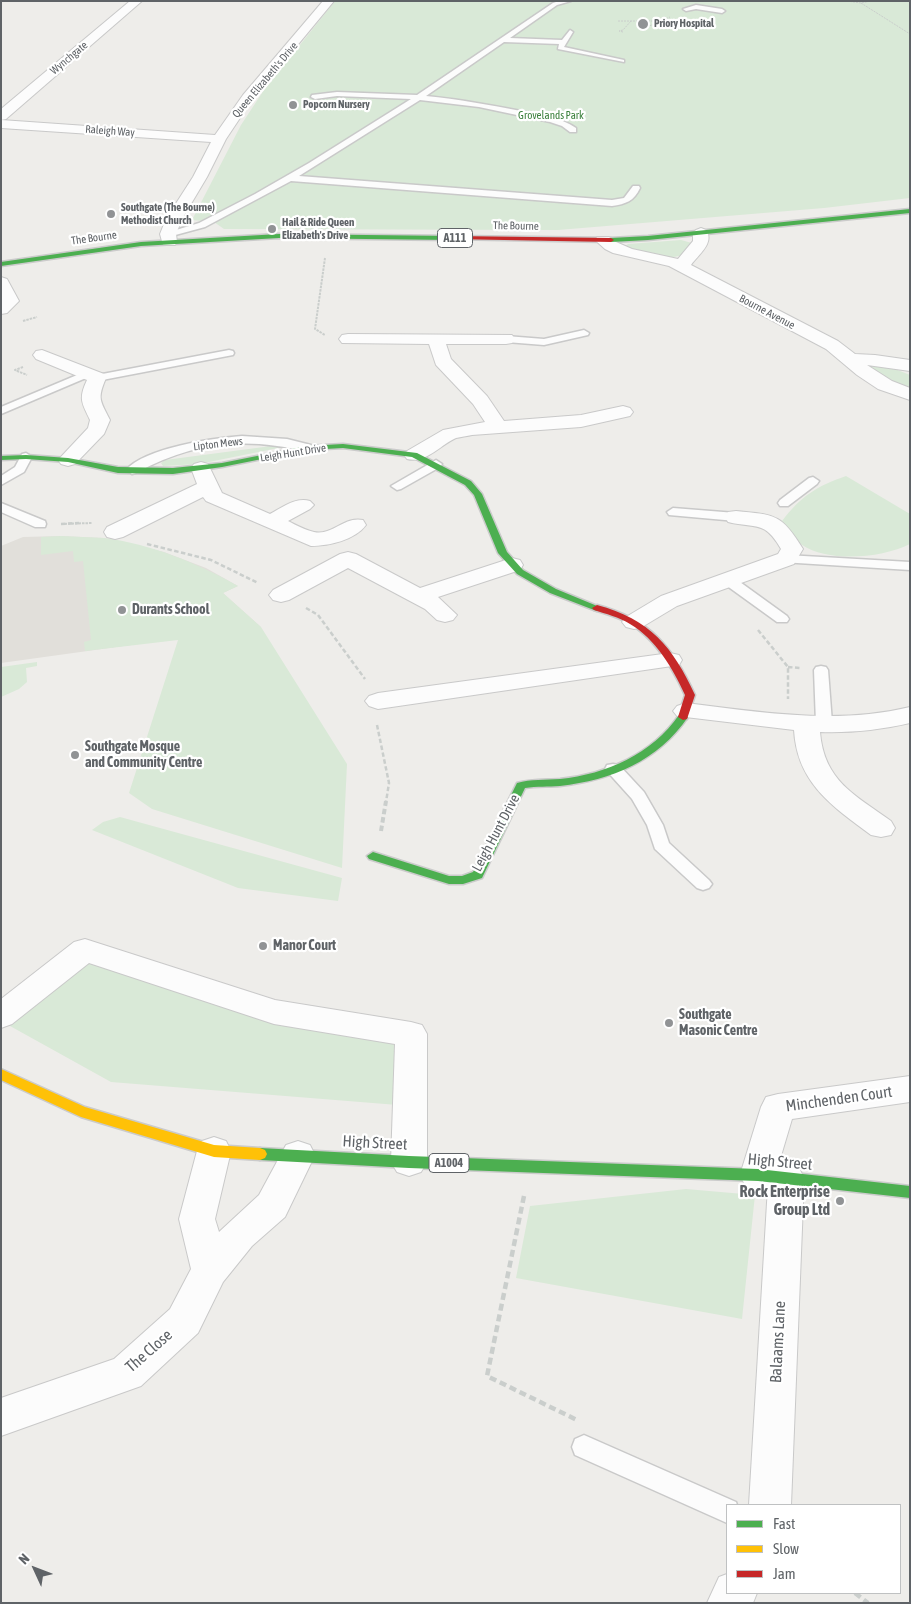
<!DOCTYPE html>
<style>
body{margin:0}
#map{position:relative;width:911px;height:1604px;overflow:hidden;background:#eeedea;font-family:"Asap Condensed",sans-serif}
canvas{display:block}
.frame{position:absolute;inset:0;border:2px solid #5f6367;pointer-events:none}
.legend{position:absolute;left:726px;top:1504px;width:175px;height:90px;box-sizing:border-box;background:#fff;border:1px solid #bfc1c2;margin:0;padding:6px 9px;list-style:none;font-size:15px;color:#5f6367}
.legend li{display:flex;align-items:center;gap:10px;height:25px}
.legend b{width:25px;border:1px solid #bfc1c2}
.north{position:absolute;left:10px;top:1544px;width:50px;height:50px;-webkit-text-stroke:4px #fff;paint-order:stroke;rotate:313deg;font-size:14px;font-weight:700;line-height:20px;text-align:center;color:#5f6367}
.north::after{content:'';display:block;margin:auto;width:18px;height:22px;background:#5f6367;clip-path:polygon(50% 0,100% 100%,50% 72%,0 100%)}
</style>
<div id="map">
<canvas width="911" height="1604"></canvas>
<div class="frame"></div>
<ul class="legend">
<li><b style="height:6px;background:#4caf50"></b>Fast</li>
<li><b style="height:6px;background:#ffc107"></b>Slow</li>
<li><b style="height:6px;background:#c62828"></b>Jam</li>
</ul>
<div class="north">N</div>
</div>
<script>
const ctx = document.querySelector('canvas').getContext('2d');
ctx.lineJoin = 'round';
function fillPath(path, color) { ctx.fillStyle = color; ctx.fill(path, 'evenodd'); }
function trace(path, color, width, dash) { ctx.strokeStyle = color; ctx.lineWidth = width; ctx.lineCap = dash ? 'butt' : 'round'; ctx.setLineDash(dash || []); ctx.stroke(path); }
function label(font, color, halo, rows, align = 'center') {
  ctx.font = font + ' "Asap Condensed",sans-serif'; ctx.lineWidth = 4.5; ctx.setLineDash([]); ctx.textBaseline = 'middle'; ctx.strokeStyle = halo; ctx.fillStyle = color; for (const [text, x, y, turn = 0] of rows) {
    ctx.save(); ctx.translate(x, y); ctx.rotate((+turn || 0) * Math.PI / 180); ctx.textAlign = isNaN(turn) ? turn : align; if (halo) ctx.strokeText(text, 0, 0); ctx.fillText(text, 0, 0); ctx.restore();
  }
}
fillPath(new Path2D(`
 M61,536L104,538L122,542L164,552L206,568L238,586L223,593L261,627L1,663V546L23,537Z`), '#e1dfda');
fillPath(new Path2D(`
 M335,1H910V198L824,208L558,230L224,229L214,222L192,220L241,125L264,90Z
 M681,240L692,243C689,247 686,253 682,255C666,261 638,254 624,247L628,244Z
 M872,365L895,369L910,375V389L893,382L868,367Z
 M279,445L283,447L199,464L163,466L161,463L165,460Z
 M846,476L910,514V544C882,558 829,563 802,545C794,540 788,529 782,521C801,496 817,486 846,476Z
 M61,536C75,537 90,537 104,538C151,544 197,563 238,586L223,593L261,627L347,764L342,868L152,809L129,793L178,640L85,651L84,642L91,640L83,561L74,562L73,551L41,555V537Z
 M37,662V666L26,668L27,682L19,689L1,697V667Z
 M120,817L342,878L338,901L238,888L92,830L103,822Z
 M85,950L274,1012L411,1034L410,1106L111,1082L1,1021Z
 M686,1189L755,1195L742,1319L516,1278L530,1206Z`), '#d9e9d7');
const lane = new Path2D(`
 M559,1H571L557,5L510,38L562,40L570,30L573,32L564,47L624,60V62L558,49L559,44L504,42L426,96C458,99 490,105 521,111C540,115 560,117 576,128V132H570L562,126L550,122L479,107L420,100L299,176L612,200L624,198L633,186H639L640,188C634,201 626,204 612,206L291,181L205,227L168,237L163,234L199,223L255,194L309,163L411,99L337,96L315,99L311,97L312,95L337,92L417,95L553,3Z
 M696,5L722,9L725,11L722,13L696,9L686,11L683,9Z
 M584,330L589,333L588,335L544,345L506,342L501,339L506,336L544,339Z
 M229,350L233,351L234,353L233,355L97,381L92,378L97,375Z
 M89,370L93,371L94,373L93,375L1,414V407Z
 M242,436L287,439L311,445L313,448L307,452C246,436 192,442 136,473L132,474L126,470C145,448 213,438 242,436Z
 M26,453L32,457L24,472L1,485V476L15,467L22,454Z
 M436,460L442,464L440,467L401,489L397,490L391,486Z
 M813,477L819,481L817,484L788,506H780L778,503L780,500L809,478Z
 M1,503L45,521L46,524L45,527H35L1,512Z
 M673,508L736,513L742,517L736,521L669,515L667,512Z
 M786,555L910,562V570L781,562L779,559L781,556Z
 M728,576L733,577L787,616L789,619L787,622H777L723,583L721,580Z
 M821,666L826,667L828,670L832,723L829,726H819L816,723L814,670L816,667Z
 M613,764L619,765L644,792L663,825L669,843L709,880L712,884L709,888L703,890L697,888L655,849L647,825L632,799L605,769L607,765Z
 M584,1435L736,1502L737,1505H727V1523L575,1455L572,1447L575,1439Z`);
const street = new Path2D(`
 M130,1H142L6,119L1,120V109Z
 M323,1H334L252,100L226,139L207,177L182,219L176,234L177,242L175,245H163L160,234L166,219L193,177L211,142L1,128V120L215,135L243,95Z
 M701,228L706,230C715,243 698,255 691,265L838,341L855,354L875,355L910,360V371L867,365L892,381L910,388V400L878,389L857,375L826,349L669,266L613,253L605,249L595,240L597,237H609L616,242L632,249L678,259L693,241V233L696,230Z
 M1,277L7,279L19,301L7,313L1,314Z
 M348,334L512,335L515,339L512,343L506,344H446L451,359L487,396L504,421L581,415L623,406L630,408L633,412L630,416L581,427L472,435C467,436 461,437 456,438C440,445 426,464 407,459L404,455L407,451L443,430L485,422L473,404L436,365L429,344L342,343L339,339L342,335Z
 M42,350L104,374L106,378C97,399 100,400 110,420L104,434L75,464L68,466L61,464L58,460L88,428L90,420C82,403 78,399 87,380L36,359L33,355L36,351Z
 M201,462L208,464L222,493L270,514C283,507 296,497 310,501L314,505L310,509L288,521C296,525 305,530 314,532C332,536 344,516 363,520L366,525C355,540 329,546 311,546L206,501L203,497L123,537L115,539L107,537L104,532L107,527L197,484L191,468L194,464Z
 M736,511C775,515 781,513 803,549L794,564L677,606L642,627L634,629L626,627L622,622L626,617L661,596L778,554L781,549C764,520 757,529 728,522L725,517L728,512Z
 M348,552L356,554L420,588L512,558L520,560L523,565L520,570L438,597L457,615L453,620L445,622L437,620L425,609L348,568L289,600L281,602L273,600L269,595L273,590L340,554Z
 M670,653L679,655L682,660L679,665L378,709L369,706L365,701L369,696L378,693Z
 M686,703C760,712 836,725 910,707V723C880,730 850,733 820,732C824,781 855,795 891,821L895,828L891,835L881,837L871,835C832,806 797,783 794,730L677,716L673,711L677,706Z
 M85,939L275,1000L411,1022L422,1025L427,1034V1162L421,1172L409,1176L397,1172L391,1162L395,1044L274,1024L89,963L12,1024L1,1028V999L74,942Z
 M910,1076V1102L792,1119L778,1166L786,1163L799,1168L804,1178L791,1505H749L768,1186L758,1190L745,1185L740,1175L761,1107L766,1097L778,1094Z
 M214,1137L226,1141L231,1151L215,1219L219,1232L259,1195L286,1145L298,1141L310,1145L315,1155L285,1217L252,1246L223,1282L198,1333L141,1386L1,1436V1398L114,1359L170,1309L191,1269L179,1219L197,1151L202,1141Z
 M727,1574V1593H757L753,1603H707L719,1577Z`);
const fast = new Path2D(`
 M910,209V213L648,240L611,242L608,240L611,238L648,236Z
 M279,234L453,236L456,238L453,240L279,238L141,246L1,266V262L141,242Z
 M343,444L417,453L471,481L482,494L507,552L523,570L556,589L602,608L597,611L594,610L550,593L517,574L498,553L474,495L465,485L412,457L343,448L307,450L222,467L173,474L118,473L68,462L26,459L1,460V456L26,455L68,458L118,467L173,468L222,463L307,446Z
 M683,714L688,717C658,761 612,780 560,786C548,787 537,786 525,788L482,878L463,884H449L369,859L367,856L373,852L449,876H462L473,872L517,783C531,779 545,780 560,779C607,774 652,754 679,715Z
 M260,1148L409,1156L758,1169L910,1186V1198L758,1181L409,1168L260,1160L255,1158L253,1154L255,1150Z`);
const slow = new Path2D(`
 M1,1069L85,1107L214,1145L260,1148L265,1150L267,1154L265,1158L260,1160L214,1157L81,1117L1,1080Z`);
const jam = new Path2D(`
 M453,236L611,238L614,240L611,242L451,239L450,238Z
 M597,605C650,619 673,647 695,695L687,719L683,720L678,717L685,695C673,669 656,639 630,624C619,617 606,614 594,610L592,608Z`);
trace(lane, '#c9c9c9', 3);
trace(street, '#c9c9c9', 2);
trace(fast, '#cbcbcb', 3);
trace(slow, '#cbcbcb', 3);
trace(jam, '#cbcbcb', 3);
trace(new Path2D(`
 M847,1L861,3L871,1
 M861,3L910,34
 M618,21H657
 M647,27L670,17
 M623,32L619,31L623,30L631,21`), '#cacecc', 1, [2, 1]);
trace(new Path2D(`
 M325,258L315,329L325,335
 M23,321L37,317
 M23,367L15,370L27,375
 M61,524L92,523`), '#cacecc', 2, [2.5, 1]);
trace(new Path2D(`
 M61,524L79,523
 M147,544L211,560L258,583
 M306,608L318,615L365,679
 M758,630L788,667V699
 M788,667L800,668
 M377,725L389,783L386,802`), '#cacecc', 2.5, [4.5, 2.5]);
trace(new Path2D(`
 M381,831L386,801`), '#cacecc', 4, [5.5, 3]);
trace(new Path2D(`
 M524,1196L487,1376L577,1420
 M855,1593L868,1603`), '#cacecc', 4.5, [7, 4]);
fillPath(lane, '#fcfcfc');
fillPath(street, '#fcfcfc');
fillPath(fast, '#4caf50');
fillPath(slow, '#ffc107');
fillPath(jam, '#c62828');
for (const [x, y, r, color] of [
 [643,24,6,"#919395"],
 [293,105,5,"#919395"],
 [111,214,5,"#919395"],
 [272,229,5,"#919395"],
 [122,610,5,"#919395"],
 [75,755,5,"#919395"],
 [263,946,5,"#919395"],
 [669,1023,5,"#919395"],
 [840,1201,5,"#919395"]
]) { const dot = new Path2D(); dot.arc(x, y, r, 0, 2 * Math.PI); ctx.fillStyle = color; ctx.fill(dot); trace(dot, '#fff', 2); }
label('bold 11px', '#5f6367', '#fff', [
 ["Priory Hospital",654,24],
 ["Popcorn Nursery",303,105],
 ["Southgate (The Bourne)",121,208],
 ["Methodist Church",121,221],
 ["Hail & Ride Queen",282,223],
 ["Elizabeth's Drive",282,236]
], 'left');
label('11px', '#5f6367', '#fff', [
 ["Wynchgate",69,58,-40],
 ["Queen Elizabeth's Drive",265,80,-50],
 ["Raleigh Way",110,131,4],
 ["The Bourne",516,226,1],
 ["The Bourne",94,238,-8],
 ["Bourne Avenue",767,312,28],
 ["Lipton Mews",218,444,-7],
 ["Leigh Hunt Drive",293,453,-9]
]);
label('11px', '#3c813d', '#fff', [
 ["Grovelands Park",551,116]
]);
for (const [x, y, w] of [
 [455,238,35],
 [449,1163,40]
]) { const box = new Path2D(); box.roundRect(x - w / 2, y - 9.5, w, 19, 4); ctx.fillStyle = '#fff'; ctx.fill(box); trace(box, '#5f6367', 1); }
label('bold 12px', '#5f6367', null, [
 ["A111",455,238],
 ["A1004",449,1163]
]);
label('bold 14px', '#5f6367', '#fff', [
 ["Durants School",132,610],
 ["Southgate Mosque",85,747],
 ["and Community Centre",85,763],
 ["Manor Court",273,946],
 ["Southgate",679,1015],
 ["Masonic Centre",679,1031]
], 'left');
label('14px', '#5f6367', '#fff', [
 ["Leigh Hunt Drive",496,833,-62]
]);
label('16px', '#5f6367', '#fff', [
 ["Minchenden Court",839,1099,-8],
 ["High Street",375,1143,3],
 ["High Street",780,1162,5],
 ["Balaams Lane",778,1342,-87],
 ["The Close",149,1351,-41]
]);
label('bold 16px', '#5f6367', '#fff', [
 ["Rock Enterprise",830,1192],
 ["Group Ltd",830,1210]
], 'right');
</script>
